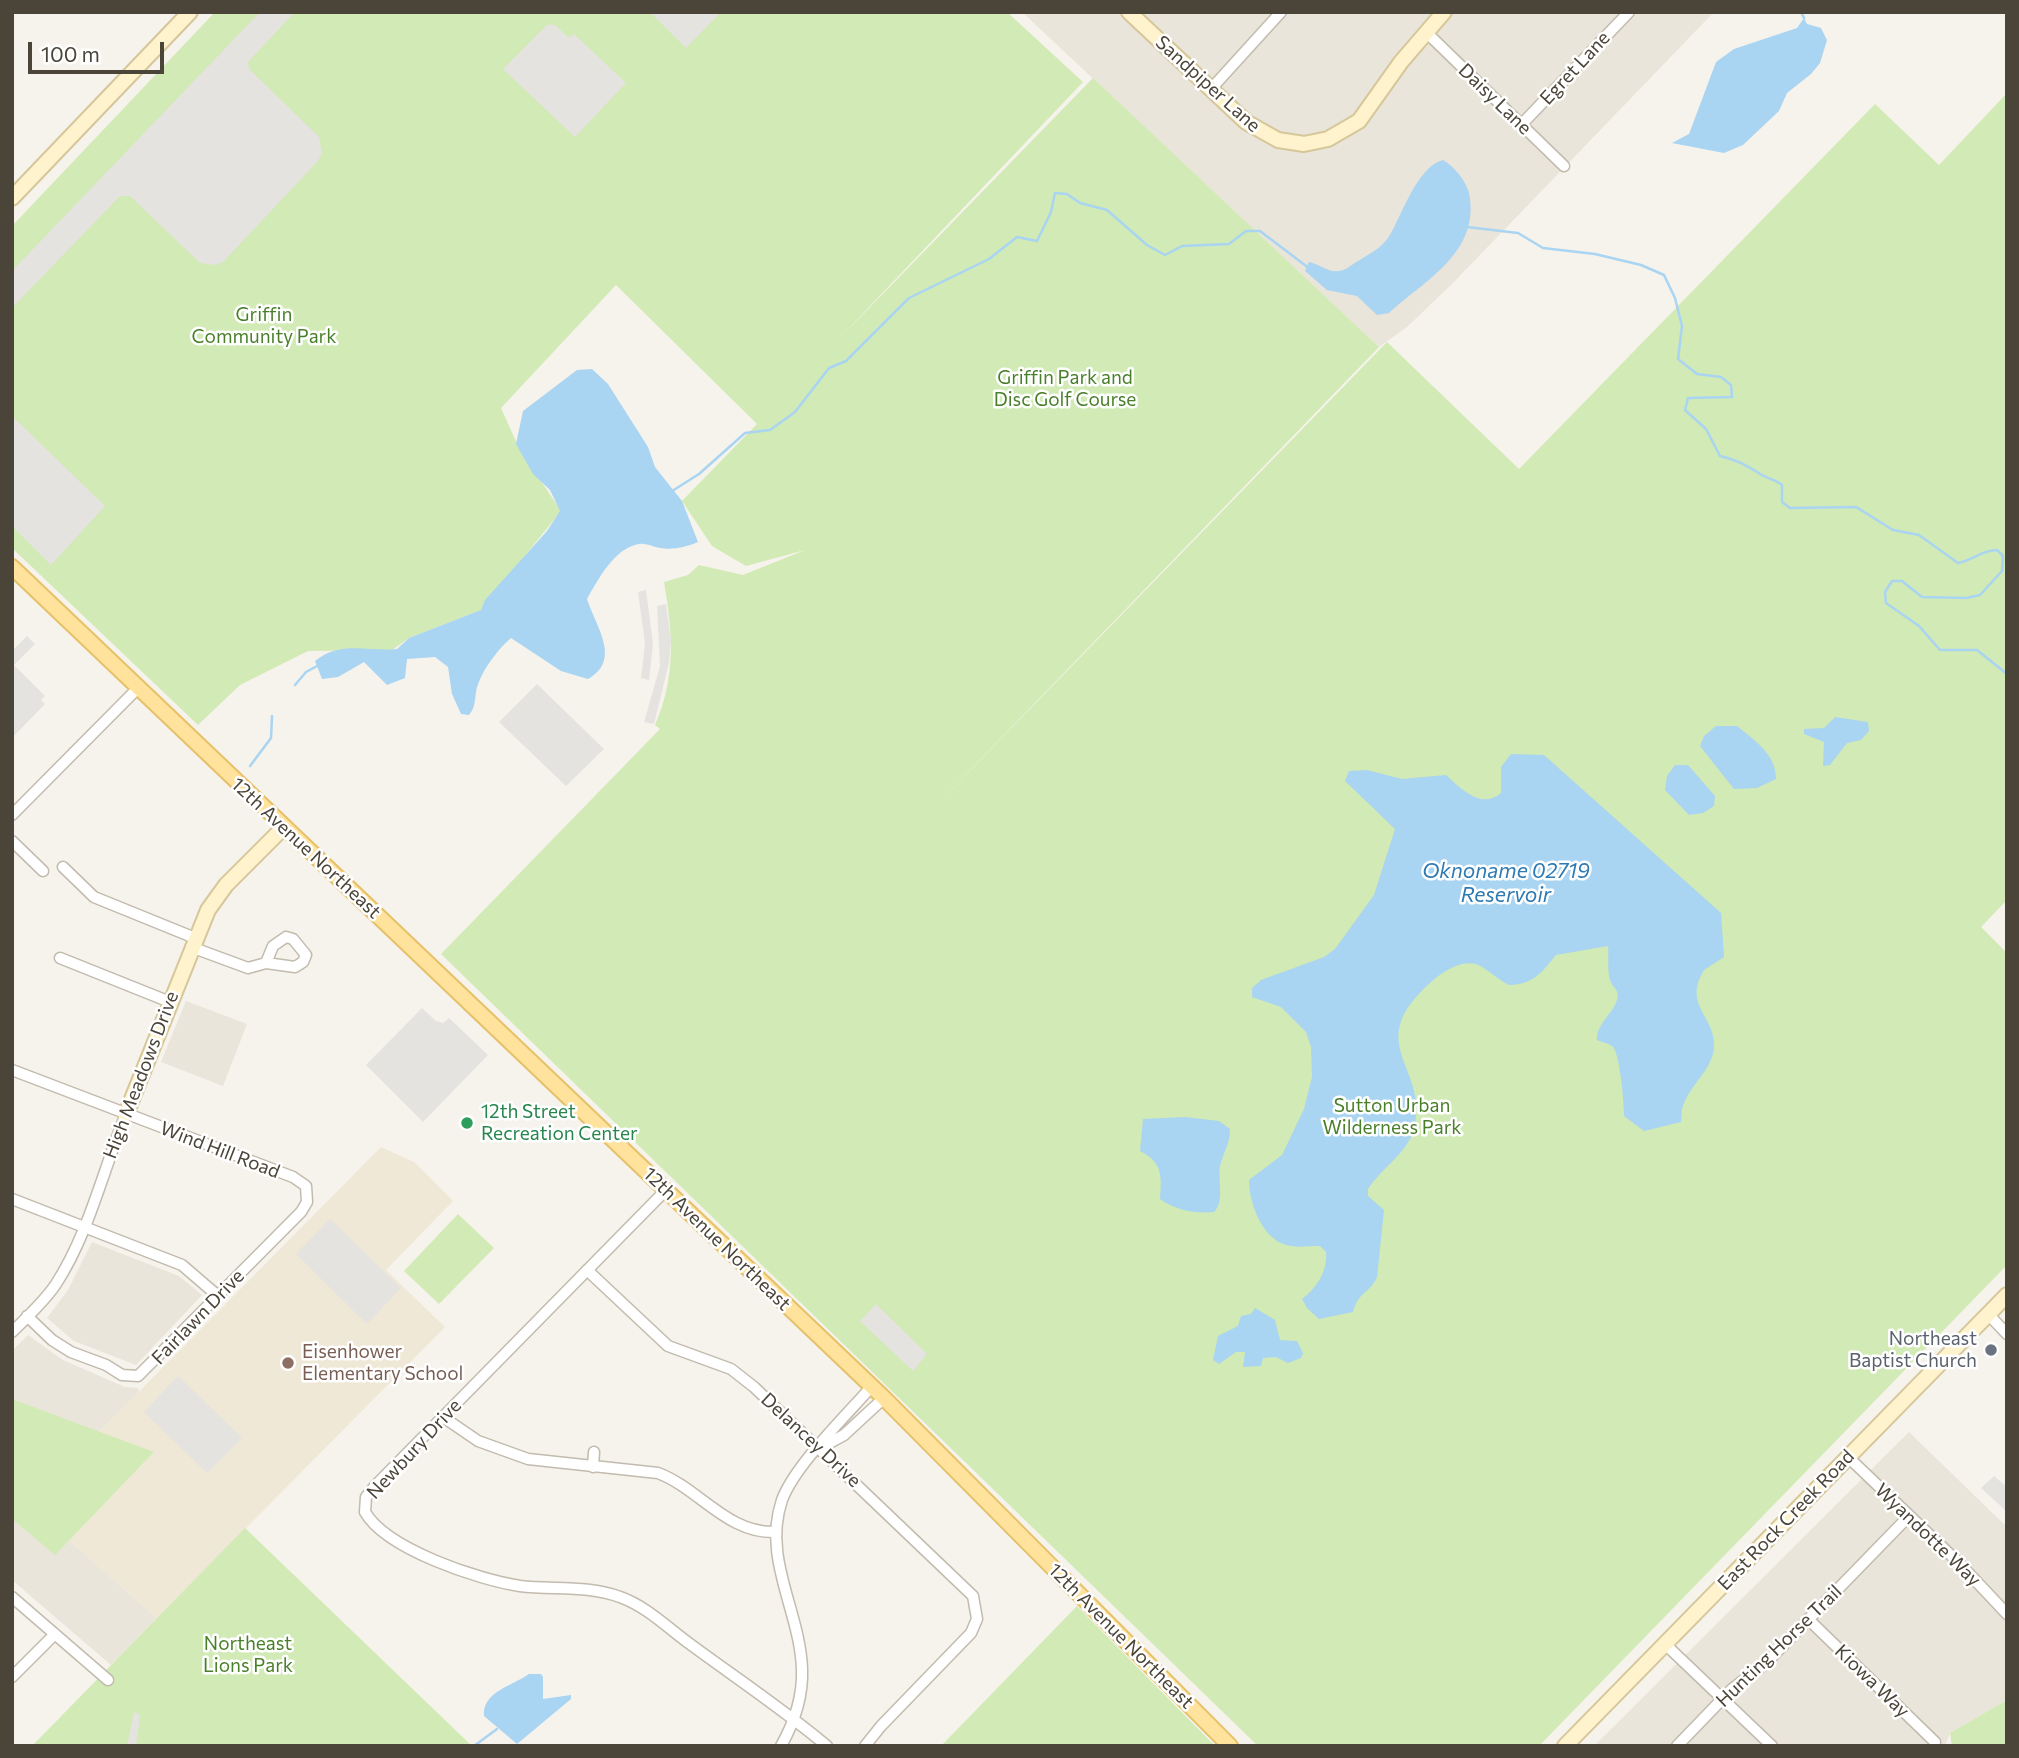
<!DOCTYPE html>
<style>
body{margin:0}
#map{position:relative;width:2019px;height:1758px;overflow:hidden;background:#f6f3ec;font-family:Commissioner,sans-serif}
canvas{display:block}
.frame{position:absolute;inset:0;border:14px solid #4b4439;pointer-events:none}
.scale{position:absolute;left:28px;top:42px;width:136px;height:32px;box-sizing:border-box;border:4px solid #4b4439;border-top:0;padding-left:9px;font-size:21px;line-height:24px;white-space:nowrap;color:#4b4439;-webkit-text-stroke:5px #fff;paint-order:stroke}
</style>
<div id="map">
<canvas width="2019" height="1758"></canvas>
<div class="frame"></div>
<div class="scale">100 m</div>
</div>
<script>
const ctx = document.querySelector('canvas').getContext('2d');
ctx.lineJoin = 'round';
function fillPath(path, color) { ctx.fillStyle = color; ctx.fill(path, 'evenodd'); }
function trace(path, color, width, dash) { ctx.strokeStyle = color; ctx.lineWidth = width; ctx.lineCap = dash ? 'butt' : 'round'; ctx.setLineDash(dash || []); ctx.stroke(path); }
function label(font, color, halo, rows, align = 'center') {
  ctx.font = font + ' Commissioner,sans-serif'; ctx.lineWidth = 5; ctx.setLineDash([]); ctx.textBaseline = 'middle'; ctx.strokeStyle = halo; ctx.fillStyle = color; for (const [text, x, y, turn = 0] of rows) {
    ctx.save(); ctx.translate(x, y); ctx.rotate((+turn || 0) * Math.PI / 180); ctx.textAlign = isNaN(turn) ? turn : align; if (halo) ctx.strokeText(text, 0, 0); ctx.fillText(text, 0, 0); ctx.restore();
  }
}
fillPath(new Path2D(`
 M1022,12H1714L1451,285L1407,327L1379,347Z
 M186,1001L247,1024L223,1086L161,1062Z
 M92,1242L179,1276L202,1295L136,1365L74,1341L47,1318L68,1290Z
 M28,1335L63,1360L125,1387L138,1388L139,1392L98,1433L12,1399V1351Z
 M1909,1432L2007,1527V1700L1950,1733L1945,1746H1594Z
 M12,1519L55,1554L69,1540L157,1618L111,1665L12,1580Z`), '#eae5da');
fillPath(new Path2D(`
 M381,1147L414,1162L453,1201L386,1270L445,1327L157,1618L69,1540L153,1453L98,1433Z`), '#efe8d6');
fillPath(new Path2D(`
 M215,12H1007L1083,82L833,345L1093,78L1379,347L918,824L1387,342L1519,469L1875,104L1939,165L2007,93V900L1981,927L2007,953V1265L1539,1746H1258L441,954L660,729L655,725C676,677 673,634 664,582L688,575L699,565L743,575L805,550L746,566L712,546L682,501L757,424L616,285L501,408L519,448L561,511L481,610L409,638L392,650L308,651L240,685L198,725L12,548V226Z
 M458,1214L494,1248L439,1304L404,1271Z
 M12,1399L154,1452L55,1555L12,1519Z
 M245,1528L472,1746H32Z
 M1077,1606L1215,1746H941Z
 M2007,1700V1746H1952L1950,1733Z`), '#d2eab5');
fillPath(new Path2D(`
 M260,12H295L248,62L249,69L319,137L322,154L317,162L223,262L215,265L200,263L130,196H120L12,308V271Z
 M650,12H721L686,48Z
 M547,25H555L569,38L574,34L626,83L575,137L503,69Z
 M12,416L105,506L51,565L12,526Z
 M646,590L653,644L649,680L641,678L645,644L638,592Z
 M666,604L671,640L669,663L654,724L644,722L660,666L657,606Z
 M27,636L35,644L14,665L45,696L41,700L45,704L12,738V651Z
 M537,684L604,749L566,786L499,722Z
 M422,1008L436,1021L443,1023L449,1018L488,1055L423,1122L366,1065Z
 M330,1219L401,1288L367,1324L296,1254Z
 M876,1304L927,1354L913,1371L860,1321Z
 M178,1376L242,1438L207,1473L144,1412Z
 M1994,1476L2007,1487V1512L1981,1488Z
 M134,1712L140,1715L136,1746H127Z`), '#e5e3e0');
fillPath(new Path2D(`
 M1804,18L1807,24L1821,28L1827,40L1820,63L1811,74L1787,93L1779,111L1743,145L1724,153L1672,143L1689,134L1716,62L1734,49L1797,28Z
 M1443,160C1456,168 1469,184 1470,199C1477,254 1424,281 1389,313L1377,315L1357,296L1327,290L1305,271L1309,262C1320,264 1328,273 1339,271C1347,270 1352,264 1358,261C1369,254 1380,249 1388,238C1401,218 1417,166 1443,160Z
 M592,369L608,384L648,447L655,467L682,501L698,542C686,547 674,550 660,548C654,547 645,543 639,544C614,548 598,580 587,599C596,627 622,660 588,679L561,671L511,638C498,649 484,668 478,684C474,695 477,706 469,715L461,714L452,694L448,667L435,657L407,659L405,678L387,685L364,662L338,677L322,679L315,661C341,640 367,652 397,649L409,638L481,610L485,600L547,531L560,511L550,490L533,474L516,444L523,411L577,370Z
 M1835,717L1868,722L1869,731L1861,740L1847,743L1830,765L1823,766L1824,742L1804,734V729L1824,728Z
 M1716,726H1737C1755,741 1776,754 1776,779L1757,788L1734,789L1700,746L1704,736Z
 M1511,754L1544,755L1721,913L1724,957L1704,970C1682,1006 1716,1016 1714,1047C1712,1071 1690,1084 1683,1106C1681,1110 1682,1117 1681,1122L1644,1131L1624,1116C1624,1105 1620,1051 1612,1046C1608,1043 1601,1042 1597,1040C1596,1024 1613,1014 1617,1000C1620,989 1613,989 1610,980C1607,971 1609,956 1608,946L1556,955C1541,973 1534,984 1509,985C1499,980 1492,973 1482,967C1465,956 1442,972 1430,983C1362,1044 1427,1065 1415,1125C1410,1152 1382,1167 1368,1189V1196L1384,1210L1377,1277C1370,1293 1358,1292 1353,1312L1319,1319L1307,1308L1302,1299C1316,1289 1328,1271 1326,1252L1320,1246C1310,1246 1296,1248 1286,1245C1262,1238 1249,1203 1249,1180L1282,1155L1304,1109L1312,1077L1311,1047L1306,1032L1281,1007L1252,997V988L1261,980L1324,957L1335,949L1374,895L1395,829L1345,781L1349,771L1367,770L1402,779L1446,775C1461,789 1482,810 1501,793V767Z
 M1675,765H1688L1715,796L1714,806L1703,813L1689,815L1665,790L1667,776Z
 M1185,1117L1219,1121L1230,1129C1230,1142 1225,1150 1221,1162C1216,1177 1226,1200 1214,1212C1195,1214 1175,1210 1160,1199C1162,1175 1162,1162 1140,1151L1143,1119Z
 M1255,1308L1275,1320L1280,1340L1297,1341L1303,1353L1301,1358L1288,1363L1276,1357L1263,1358L1261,1366L1243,1367L1245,1352H1236L1219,1364L1213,1360L1218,1336L1238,1326L1241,1316L1251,1314Z
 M529,1674H541L543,1677V1699L571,1695V1699L517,1744L484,1716C482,1692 512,1686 529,1674Z`), '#a9d4f2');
trace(new Path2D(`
 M1801,12L1804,18
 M1467,227L1518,233L1543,248L1595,254L1641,265L1664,275L1675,298L1682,326L1678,359L1697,374L1721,377L1731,385L1732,397L1688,398L1685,410L1706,429L1720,456C1738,460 1747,466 1762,475C1769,479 1776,480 1782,485V502L1790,508L1856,507L1893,530L1919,535L1958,563C1973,560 1982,550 1997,550L2003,556L2002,571L1980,595L1966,598L1922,597L1902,581H1892L1885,592L1886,603L1919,626L1940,650H1977L2007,674
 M669,493L699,474L745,433L770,430L795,412L829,368L846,361L909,298L989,259L1017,237L1037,241L1051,212L1055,193L1067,194L1080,203L1107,210L1147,245L1165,255L1182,246L1229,244L1246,231H1260L1310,269
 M295,685L306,672L319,665
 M250,766L271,738L272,716
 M474,1746L497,1729`), '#a9d4f2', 2.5);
const street = new Path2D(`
 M1426,32L1564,166
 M1211,89L1281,12
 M1521,125L1629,12
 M12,815L138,688
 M12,841L43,871
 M63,867L94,897L195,938
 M191,947L248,968L266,963L295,967L303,962L306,955L293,939L286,937L273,946L266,963
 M60,958L170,1002
 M12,1070L293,1177L306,1186L307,1202L301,1212L138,1376L122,1375L106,1365L71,1352L52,1340L27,1316
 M666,1190L374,1487L366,1497L365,1512C386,1549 479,1580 520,1586C553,1590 588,1585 620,1597C646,1606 668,1628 690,1644C736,1678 783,1709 827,1746
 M12,1199L182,1265L218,1296
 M587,1270L668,1346L731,1369L754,1387L973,1596L977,1619L971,1633L881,1726L865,1746
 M1988,1314L2007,1334
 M12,1332C27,1317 44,1302 56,1284C89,1233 103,1170 126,1114
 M443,1417L478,1441L528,1459L658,1473C700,1489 727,1534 776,1532
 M822,1447L844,1435L884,1398
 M1848,1457L1959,1563L2007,1614
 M593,1467L594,1452
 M12,1597L108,1680
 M1808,1619L1935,1742
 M1665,1644L1772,1746
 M12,1677L55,1634
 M781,1746C794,1723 803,1695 802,1669C800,1611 762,1558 782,1500C795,1465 846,1416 872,1386
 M1677,1746L1731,1690L1767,1662L1909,1516`);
const secondary = new Path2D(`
 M1129,12L1246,122L1278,140L1304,144L1328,139L1359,121L1401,62L1444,12
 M12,198L190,12
 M126,1114L208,910L226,885L284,827
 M1565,1746L2007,1295`);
const primary = new Path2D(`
 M12,567L884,1398L1230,1746`);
trace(street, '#c2bbae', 13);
trace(secondary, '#d6c79b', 18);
trace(primary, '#e6c16a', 18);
trace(street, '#fff', 10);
trace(secondary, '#fff3cd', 14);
trace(primary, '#ffe39c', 14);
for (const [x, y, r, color] of [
 [467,1123,7,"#2e9e5b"],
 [1991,1350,7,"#6b7280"],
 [288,1363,7,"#8d6e63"]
]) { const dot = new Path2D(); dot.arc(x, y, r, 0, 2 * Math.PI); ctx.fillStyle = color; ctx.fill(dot); trace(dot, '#fff', 2.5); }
label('19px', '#4b4439', '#fff', [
 ["Egret Lane",1575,68,-47],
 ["Sandpiper Lane",1208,84,42],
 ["Daisy Lane",1495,99,44],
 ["12th Avenue Northeast",306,848,43],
 ["High Meadows Drive",141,1075,-69],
 ["Wind Hill Road",220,1150,21],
 ["12th Avenue Northeast",717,1239,44],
 ["Fairlawn Drive",198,1317,-46],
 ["Delancey Drive",811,1440,43],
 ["Newbury Drive",414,1449,-47],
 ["East Rock Creek Road",1786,1520,-46],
 ["Wyandotte Way",1928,1535,44],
 ["12th Avenue Northeast",1121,1636,45],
 ["Hunting Horse Trail",1779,1646,-44],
 ["Kiowa Way",1872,1681,44]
]);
label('19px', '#4a7f2a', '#fff', [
 ["Griffin",264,315],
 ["Community Park",264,337],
 ["Griffin Park and",1065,378],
 ["Disc Golf Course",1065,400],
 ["Sutton Urban",1392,1106],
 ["Wilderness Park",1392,1128],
 ["Northeast",248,1644],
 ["Lions Park",248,1666]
]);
label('19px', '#27864d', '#fff', [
 ["12th Street",481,1112],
 ["Recreation Center",481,1134]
], 'left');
label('19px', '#5b616d', '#fff', [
 ["Northeast",1977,1339],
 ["Baptist Church",1977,1361]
], 'right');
label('19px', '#785e54', '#fff', [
 ["Eisenhower",302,1352],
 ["Elementary School",302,1374]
], 'left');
label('italic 21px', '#2e7ab2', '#fff', [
 ["Oknoname 02719",1506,871],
 ["Reservoir",1506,895]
]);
</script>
